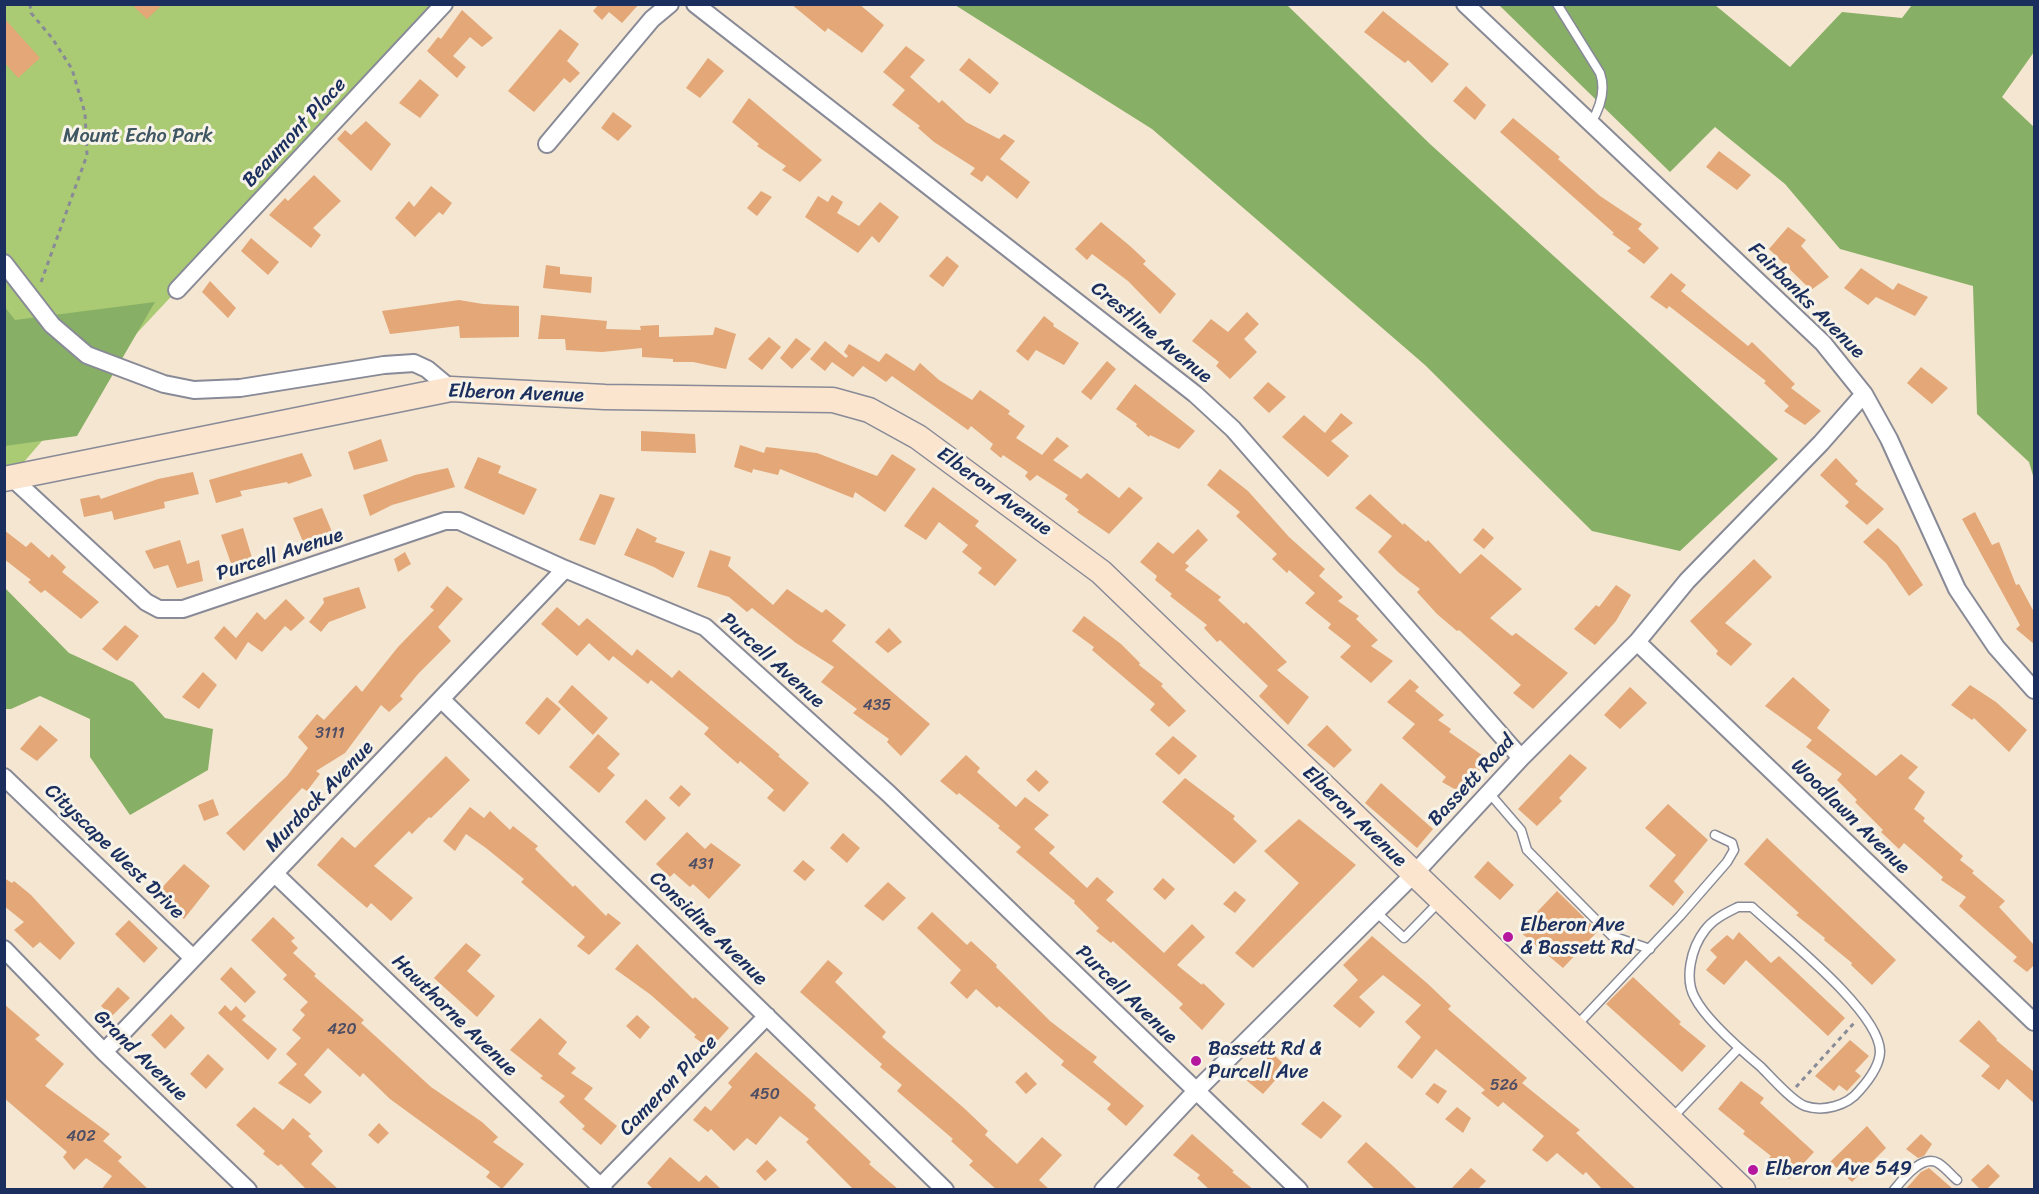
<!DOCTYPE html>
<style>
body{margin:0}
#map{position:relative;width:2039px;height:1194px;overflow:hidden;background:#f4e6d0;font-family:Sriracha,sans-serif}
canvas{display:block}
.frame{position:absolute;inset:0;border:6px solid #1b2f5e;pointer-events:none}
</style>
<div id="map">
<canvas width="2039" height="1194"></canvas>
<div class="frame"></div>
</div>
<script>
const ctx = document.querySelector('canvas').getContext('2d');
ctx.lineJoin = 'round';
function fillPath(path, color) { ctx.fillStyle = color; ctx.fill(path, 'evenodd'); }
function trace(path, color, width, dash) { ctx.strokeStyle = color; ctx.lineWidth = width; ctx.lineCap = dash ? 'butt' : 'round'; ctx.setLineDash(dash || []); ctx.stroke(path); }
function label(font, color, halo, rows, align = 'center') {
  ctx.font = font + ' Sriracha,sans-serif'; ctx.lineWidth = 6; ctx.setLineDash([]); ctx.textBaseline = 'middle'; ctx.strokeStyle = halo; ctx.fillStyle = color; for (const [text, x, y, turn = 0] of rows) {
    ctx.save(); ctx.translate(x, y); ctx.rotate((+turn || 0) * Math.PI / 180); ctx.textAlign = isNaN(turn) ? turn : align; if (halo) ctx.strokeText(text, 0, 0); ctx.fillText(text, 0, 0); ctx.restore();
  }
}
fillPath(new Path2D(`
 M4,5H444L108,364L11,477L4,479Z`), '#aacb73');
fillPath(new Path2D(`
 M955,5H1287L1430,144L1778,459L1680,551L1592,531L1425,365L1152,129Z
 M1499,5H1715L1790,67L1842,12L1902,18L1912,5H2034V52L2002,97L2034,127V479L2029,462L1977,414L1973,286L1840,249L1785,184L1715,127L1670,172Z
 M155,302L77,436L5,446L4,306L15,320Z
 M5,588L69,653L133,682L165,718L213,729L208,770L130,815L90,757V719L40,696L11,709H5Z`), '#87af65');
fillPath(new Path2D(`
 M131,4H163L147,19Z
 M599,4H639L622,23L609,12L602,20L593,11Z
 M791,4H859L884,25L862,53L828,28L825,32Z
 M462,10L493,38L482,47L470,37L453,56L466,67L457,78L427,51L438,37L441,39Z
 M1383,11L1449,64L1432,83L1408,60L1405,63L1364,32Z
 M4,18L40,58L18,78L4,62Z
 M560,29L579,44L567,61L580,73L570,83L564,78L534,112L508,91Z
 M906,46L925,60L910,77L939,103L942,100L966,122L999,139L1004,134L1015,141L1000,159L1030,182L1017,199L987,175L982,182L970,174L975,168L934,142L918,128L920,126L892,105L905,90L883,72Z
 M708,58L724,71L700,98L686,88Z
 M969,58L999,83L990,94L959,70Z
 M420,79L439,95L420,118L399,103Z
 M1466,86L1486,105L1475,120L1453,101Z
 M749,98L822,160L800,182L782,170L786,166L757,146L759,144L732,122Z
 M613,112L632,126L618,141L601,128Z
 M1513,118L1560,157L1558,159L1600,196L1642,224L1638,229L1659,248L1644,264L1627,251L1631,248L1612,234L1614,233L1500,132Z
 M366,121L391,144L371,171L337,139L345,130L351,135Z
 M1719,151L1751,175L1737,190L1706,167Z
 M314,175L341,201L313,228L321,235L311,248L269,215L285,198L288,201Z
 M431,186L452,203L443,215L439,212L415,237L395,218L409,201L414,207Z
 M761,191L772,197L757,216L747,208Z
 M832,195L843,202L837,213L859,226L880,202L899,217L879,243L872,236L858,253L805,217L818,196L828,202Z
 M1101,222L1130,246L1146,261L1143,264L1176,294L1160,314L1128,281L1092,254L1087,260L1075,249Z
 M1788,227L1806,240L1801,246L1829,277L1811,290L1769,249Z
 M251,238L279,262L268,275L241,251Z
 M947,256L959,266L943,287L929,276Z
 M546,265L560,267V274L592,277L591,293L543,288Z
 M1861,268L1893,290L1898,283L1928,297L1915,316L1876,297L1868,305L1844,288Z
 M1671,273L1686,285L1681,291L1748,346L1752,342L1795,384L1791,388L1821,411L1805,425L1784,411L1789,406L1764,383L1766,381L1669,306L1667,309L1650,297Z
 M210,281L236,308L228,318L202,292Z
 M459,300L483,304L519,306V337L460,338L459,326L390,334L382,311Z
 M1247,312L1259,324L1244,339L1257,352L1230,379L1216,366L1219,362L1192,341L1211,319L1228,332Z
 M541,315L607,321L606,329L641,330L640,326L659,325V337L713,335L715,327L736,334L726,369L693,362H673V359L642,357V348L602,352L566,350L565,339H538Z
 M1044,316L1054,324L1053,326L1079,343L1064,365L1036,350L1028,361L1016,351Z
 M769,337L781,347L762,370L748,359Z
 M796,338L811,349L792,369L780,358Z
 M825,341L846,358L848,356L844,352L849,344L879,362L886,353L914,371L920,363L939,380L972,400L980,390L1010,411L1008,414L1025,426L1016,438L1042,455L1057,437L1069,446L1053,460L1081,479L1087,473L1119,498L1129,487L1143,498L1109,534L1077,512L1079,510L1065,499L1068,495L1037,475L1030,481L1025,476L1028,472L1003,455L1001,458L990,449L993,444L971,426L968,430L892,376L886,382L863,366L853,377L832,362L825,371L810,359Z
 M1107,361L1116,369L1091,400L1081,392Z
 M1921,367L1948,388L1932,404L1907,383Z
 M1268,382L1286,397L1269,413L1253,398Z
 M1135,384L1195,431L1179,449L1150,435L1149,437L1136,426L1137,424L1116,409Z
 M1341,413L1353,423L1331,441L1349,456L1328,477L1282,437L1304,415L1325,433Z
 M641,431L695,434L696,453L641,451Z
 M381,439L388,461L354,470L348,452Z
 M740,445L764,453L766,447L817,453L877,476L892,454L916,469L885,512L855,492L853,498L780,469L778,475L753,469L752,473L734,467Z
 M302,453L312,476L288,484L287,482L240,491L242,496L216,503L209,480Z
 M478,457L501,466L498,473L537,489L524,515L464,488Z
 M1836,458L1858,481L1855,484L1884,509L1867,525L1845,506L1849,502L1820,475Z
 M448,468L455,487L392,505L370,516L363,495L415,475Z
 M1220,469L1248,491L1289,537L1325,569L1319,576L1343,597L1338,601L1359,616L1356,619L1378,640L1371,646L1393,661L1371,683L1340,657L1351,646L1328,628L1331,624L1305,603L1315,593L1289,570L1287,573L1272,559L1277,554L1236,516L1240,512L1207,485Z
 M193,472L199,494L164,502L165,508L114,520L112,511L84,517L80,499L99,495L101,499L158,479Z
 M933,487L979,521L975,526L1017,560L995,586L978,573L982,568L962,552L968,545L939,522L926,540L904,526Z
 M600,494L615,498L595,545L579,540Z
 M1370,494L1403,525L1404,523L1426,542L1428,540L1460,574L1481,554L1522,589L1490,618L1512,636L1516,633L1568,673L1533,709L1513,693L1521,685L1459,630L1457,631L1437,614L1417,592L1420,589L1398,572L1378,552L1392,536L1355,508Z
 M322,508L333,534L304,544L293,518Z
 M1975,512L1992,545L1999,542L2016,585L2019,584L2034,612V644L2016,629L2020,625L1962,519Z
 M243,528L253,561L233,569L221,535Z
 M637,528L657,538L655,542L685,552L673,578L654,567L624,555Z
 M1483,528L1494,538L1484,549L1473,540Z
 M1878,528L1898,546L1923,585L1909,596L1886,563L1863,542Z
 M1198,529L1208,540L1185,563L1189,566L1185,570L1221,597L1218,600L1244,624L1246,622L1287,662L1277,670L1309,697L1288,725L1259,696L1268,686L1220,640L1217,642L1204,628L1207,625L1170,596L1172,594L1155,580L1157,576L1140,562L1158,542L1173,554Z
 M4,530L26,547L31,542L49,558L52,554L66,567L62,572L99,602L81,619L45,590L41,593L28,582L31,580L4,559Z
 M180,540L187,564L199,560L203,581L177,588L168,565L154,569L145,551Z
 M710,550L731,557L728,566L773,605L787,589L822,613L826,609L846,625L832,641L930,724L901,756L887,742L889,739L853,713L857,709L821,682L834,667L796,643L752,608L747,612L729,597L697,587Z
 M405,552L411,564L398,572L394,559Z
 M1754,559L1772,577L1725,623L1752,644L1731,666L1716,654L1718,651L1690,621Z
 M1616,585L1631,595L1616,621L1595,645L1574,629L1596,605L1599,607Z
 M447,586L463,599L438,627L451,641L418,674L400,696L403,699L389,712L381,705L345,753L316,771L320,774L307,791L302,788L244,851L226,833L287,776L308,748L298,737L317,714L324,720L356,685L362,692L398,647L434,610L430,607Z
 M359,587L366,608L329,622L321,632L309,622L324,603L323,598Z
 M286,599L305,618L291,631L285,626L262,652L248,642L236,660L214,638L224,626L236,638L257,612L265,620Z
 M557,607L579,626L587,618L632,656L637,649L672,678L679,670L780,755L778,756L809,783L784,812L767,798L774,790L740,761L738,764L723,751L704,734L709,728L651,680L648,684L613,656L609,661L589,643L577,656L557,638L541,624Z
 M1084,616L1121,644L1140,663L1139,665L1163,684L1161,686L1186,711L1169,727L1150,710L1155,704L1092,650L1094,647L1072,631Z
 M125,625L139,636L117,661L102,649Z
 M889,628L902,642L888,653L875,642Z
 M203,672L217,685L199,709L182,697Z
 M1793,677L1830,710L1817,728L1876,776L1901,754L1918,767L1908,778L1925,792L1914,809L1925,818L1923,821L1963,856L1960,860L1974,871L1972,873L2005,901L1999,907L2034,945V965L2027,972L2013,961L2017,957L1959,906L1966,897L1941,880L1943,877L1904,843L1899,849L1881,832L1883,830L1855,802L1857,800L1837,780L1842,774L1806,747L1812,740L1765,706Z
 M1410,679L1419,687L1415,691L1444,715L1438,720L1451,729L1449,732L1489,760L1458,791L1442,782L1446,777L1402,738L1415,724L1387,702Z
 M572,685L608,718L593,735L558,702Z
 M1970,685L1996,702L2027,730L2009,752L1974,718L1972,720L1951,705Z
 M1630,687L1647,703L1620,729L1604,715Z
 M547,697L561,709L539,735L525,723Z
 M40,725L58,740L37,761L20,749Z
 M1327,725L1352,750L1334,768L1307,745Z
 M598,734L620,754L607,768L615,775L599,793L569,767Z
 M1173,736L1197,756L1179,775L1155,754Z
 M1570,754L1587,768L1559,798L1562,801L1537,826L1518,809Z
 M966,755L980,768L977,772L1016,807L1025,797L1049,815L1034,829L1055,847L1049,853L1087,888L1097,877L1114,892L1106,900L1164,953L1192,924L1205,937L1177,965L1202,985L1203,983L1225,1004L1202,1030L1179,1008L1183,1004L1113,941L1111,943L1096,931L1099,928L1074,903L1075,901L1016,852L1021,847L998,828L1000,826L959,793L957,795L940,781Z
 M446,756L470,780L431,818L429,817L412,834L409,831L374,866L413,898L391,921L371,903L367,908L317,865L342,837L355,848Z
 M1036,770L1049,782L1039,792L1026,780Z
 M1185,778L1235,816L1233,819L1257,841L1234,864L1162,802Z
 M1381,783L1433,829L1417,848L1365,803Z
 M681,785L691,794L679,807L669,798Z
 M213,799L219,815L204,821L198,805Z
 M646,799L666,818L645,841L625,822Z
 M1668,804L1708,840L1674,881L1684,892L1673,906L1649,886L1676,855L1645,828Z
 M470,807L484,818L490,811L510,830L513,826L538,846L535,849L573,887L575,885L606,916L608,913L621,923L589,955L577,946L585,937L521,882L524,879L486,848L466,834L455,851L443,841Z
 M1299,819L1356,865L1253,968L1235,953L1299,883L1264,851Z
 M687,832L705,849L711,843L741,865L709,899L693,884L690,887L674,873L670,877L656,864Z
 M843,833L860,848L847,863L830,848Z
 M1767,838L1896,960L1872,985L1851,965L1852,963L1824,940L1825,938L1796,915L1799,913L1744,864Z
 M803,860L815,870L805,881L793,871Z
 M1488,861L1514,885L1500,900L1474,877Z
 M184,864L210,886L184,919L154,896Z
 M4,878L12,883L14,881L31,895L75,943L60,960L40,942L33,948L14,930L24,922L4,906Z
 M1163,878L1175,889L1165,900L1153,889Z
 M888,882L906,898L883,921L864,906Z
 M1235,891L1246,900L1235,913L1223,904Z
 M1557,891L1598,931L1563,968L1519,931Z
 M932,912L967,945L971,941L997,965L996,967L1050,1021L1097,1057L1093,1062L1144,1106L1126,1126L1107,1109L1111,1104L1061,1065L1064,1061L999,1006L997,1008L976,989L967,999L950,983L961,970L917,928Z
 M273,917L295,938L291,941L298,948L293,953L316,974L314,976L364,1020L361,1023L431,1087L482,1122L498,1137L493,1142L524,1164L502,1189L486,1177L490,1172L390,1099L363,1073L360,1077L328,1048L304,1075L322,1092L310,1104L278,1083L297,1064L286,1054L301,1038L292,1030L305,1015L300,1010L308,1002L283,979L287,975L251,940Z
 M129,920L158,948L144,963L115,934Z
 M1739,932L1771,963L1779,956L1845,1018L1828,1036L1746,960L1724,985L1706,970L1717,957L1710,950L1727,935L1733,940Z
 M1372,936L1428,984L1451,1006L1448,1009L1527,1078L1522,1083L1580,1130L1576,1133L1637,1190H1603L1586,1172L1583,1175L1557,1153L1547,1162L1532,1150L1544,1136L1503,1102L1498,1107L1481,1093L1485,1090L1436,1049L1412,1079L1397,1067L1421,1037L1405,1022L1421,1005L1383,975L1359,997L1375,1012L1360,1028L1333,1006L1358,980L1343,965Z
 M466,943L481,955L467,971L495,996L477,1017L434,978Z
 M637,944L693,999L695,997L729,1028L710,1049L694,1037L696,1035L651,995L615,969Z
 M828,960L843,973L835,982L886,1032L882,1037L965,1109L988,1131L985,1135L1017,1164L1042,1137L1062,1155L1039,1180L1050,1190H997L969,1165L973,1161L951,1141L953,1139L897,1091L902,1085L880,1067L882,1064L800,992Z
 M231,967L256,992L245,1003L220,979Z
 M1633,977L1681,1022L1679,1024L1706,1046L1682,1072L1606,1004Z
 M118,987L130,998L112,1016L101,1006Z
 M4,1004L40,1035L35,1039L64,1064L45,1086L110,1134L103,1141L122,1157L118,1161L149,1190H101L112,1176L86,1158L74,1170L63,1157L67,1152L4,1098Z
 M225,1005L231,1011L236,1006L246,1016L242,1020L277,1049L268,1060L218,1013Z
 M171,1014L185,1028L165,1049L151,1035Z
 M637,1015L650,1027L640,1039L626,1026Z
 M540,1018L567,1042L558,1054L576,1068L571,1073L593,1088L584,1099L617,1126L601,1145L582,1129L585,1126L559,1102L565,1096L540,1078L543,1076L510,1050Z
 M1979,1020L1997,1039L1996,1040L2034,1072V1103L2007,1079L1999,1090L1981,1076L1990,1066L1959,1041Z
 M1850,1040L1869,1056L1855,1071L1861,1076L1847,1091L1839,1085L1834,1091L1815,1076Z
 M756,1052L816,1105L814,1108L871,1162L869,1164L899,1190H854L806,1142L809,1139L780,1116L756,1145L747,1138L734,1151L711,1129L708,1132L693,1120L705,1106L711,1111L732,1087L728,1083Z
 M1272,1053L1287,1067L1263,1094L1246,1080Z
 M208,1054L224,1069L206,1089L190,1074Z
 M1026,1072L1037,1084L1026,1094L1015,1082Z
 M1741,1081L1764,1098L1760,1103L1814,1152L1789,1179L1768,1159L1771,1156L1743,1134L1745,1131L1718,1109Z
 M1434,1083L1447,1091L1438,1104L1425,1094Z
 M1323,1101L1342,1116L1321,1139L1301,1124Z
 M254,1107L283,1130L293,1118L311,1134L308,1136L323,1151L311,1164L339,1190H307L281,1164L278,1166L263,1154L265,1151L236,1125Z
 M1457,1107L1471,1118L1463,1133L1445,1119Z
 M379,1123L389,1133L378,1144L368,1135Z
 M1867,1126L1886,1148L1852,1182L1830,1162Z
 M1192,1134L1234,1171L1232,1172L1254,1190H1210L1197,1178L1200,1175L1173,1155Z
 M1921,1134L1932,1144L1924,1156L1918,1158L1906,1149Z
 M1366,1142L1393,1166L1418,1190H1376L1347,1162Z
 M670,1157L699,1182L706,1175L722,1190H654L647,1183Z
 M767,1160L777,1170L765,1181L756,1171Z
 M1988,1164L2000,1176L1986,1190H1981L1971,1180Z
 M1471,1168L1486,1181L1477,1190H1450Z
 M1929,1168L1954,1190H1905L1921,1172Z`), '#e3a778');
const lane = new Path2D(`
 M1557,4L1600,73C1606,90 1600,108 1591,123
 M1490,794L1521,830L1527,850L1612,936L1650,949
 M1738,907H1752C1783,936 1879,1011 1880,1051C1880,1065 1868,1081 1859,1091C1847,1106 1823,1112 1805,1106C1793,1102 1771,1077 1761,1067C1742,1051 1706,1020 1695,998C1684,979 1691,948 1705,930C1713,919 1726,913 1738,907Z
 M1376,912L1404,938L1440,901
 M1576,1026L1680,916L1727,862L1734,850L1732,843L1715,835
 M1672,1118L1739,1048
 M1894,1190C1903,1179 1922,1154 1938,1163C1945,1167 1951,1175 1957,1180`);
const street = new Path2D(`
 M695,4L1195,394L1233,429L1521,758
 M1465,4L1823,343L1864,394L1889,439L1957,589L1996,647L2034,690
 M547,144L652,19L670,4
 M4,263L52,325L87,355L164,384L194,390L240,388L384,365L414,363L427,369L451,389
 M177,290L444,4
 M11,477L146,602L159,609H183L445,521H459L565,569L705,627L889,794L1299,1190
 M1637,642L2034,1022
 M442,700L945,1190
 M4,777L193,958
 M275,874L604,1190
 M4,949L104,1052L248,1190
 M104,1052L565,569
 M601,1186L767,1016
 M1103,1190L1196,1091L1413,875L1521,758L1637,642L1687,581L1821,443L1864,394`);
const secondary = new Path2D(`
 M4,479L451,389L605,397L833,400L869,410L918,437L1101,572L1743,1190`);
trace(lane, '#888a97', 11);
trace(street, '#888a97', 20);
trace(secondary, '#888a97', 27);
trace(new Path2D(`
 M30,4L31,13L52,38L72,69L85,113L87,155L40,285
 M1796,1087L1854,1023`), '#888a97', 3, [4.5, 4.5]);
trace(lane, '#fff', 8);
trace(street, '#fff', 16);
trace(secondary, '#fbe5cf', 24);
for (const [x, y, r, color] of [
 [1508,937,6,"#b5179e"],
 [1196,1061,6,"#b5179e"],
 [1753,1170,6,"#b5179e"]
]) { const dot = new Path2D(); dot.arc(x, y, r, 0, 2 * Math.PI); ctx.fillStyle = color; ctx.fill(dot); trace(dot, '#f7f3e8', 2); }
label('16px', '#4d4d64', null, [
 ["435",877,706],
 ["3111",330,734],
 ["431",701,865],
 ["420",342,1030],
 ["526",1504,1086],
 ["450",765,1095],
 ["402",81,1137]
]);
label('20px', '#1b2f5e', '#f7f3e8', [
 ["Beaumont Place",295,133,-47],
 ["Fairbanks Avenue",1806,301,45],
 ["Crestline Avenue",1151,333,39],
 ["Elberon Avenue",516,394,2],
 ["Elberon Avenue",994,492,36],
 ["Purcell Avenue",280,555,-18],
 ["Purcell Avenue",772,661,42],
 ["Bassett Road",1472,781,-47],
 ["Murdock Avenue",320,797,-46],
 ["Elberon Avenue",1354,817,44],
 ["Woodlawn Avenue",1850,817,44],
 ["Cityscape West Drive",114,852,44],
 ["Considine Avenue",708,929,44],
 ["Purcell Avenue",1126,995,44],
 ["Hawthorne Avenue",454,1016,44],
 ["Grand Avenue",140,1056,44],
 ["Cameron Place",669,1086,-46]
]);
label('20px', '#3f5663', '#f7f3e8', [
 ["Mount Echo Park",138,137]
]);
label('20px', '#1b2f5e', '#f7f3e8', [
 ["Elberon Ave",1520,926],
 ["& Bassett Rd",1520,949],
 ["Bassett Rd &",1208,1050],
 ["Purcell Ave",1208,1073],
 ["Elberon Ave 549",1765,1170]
], 'left');
</script>
